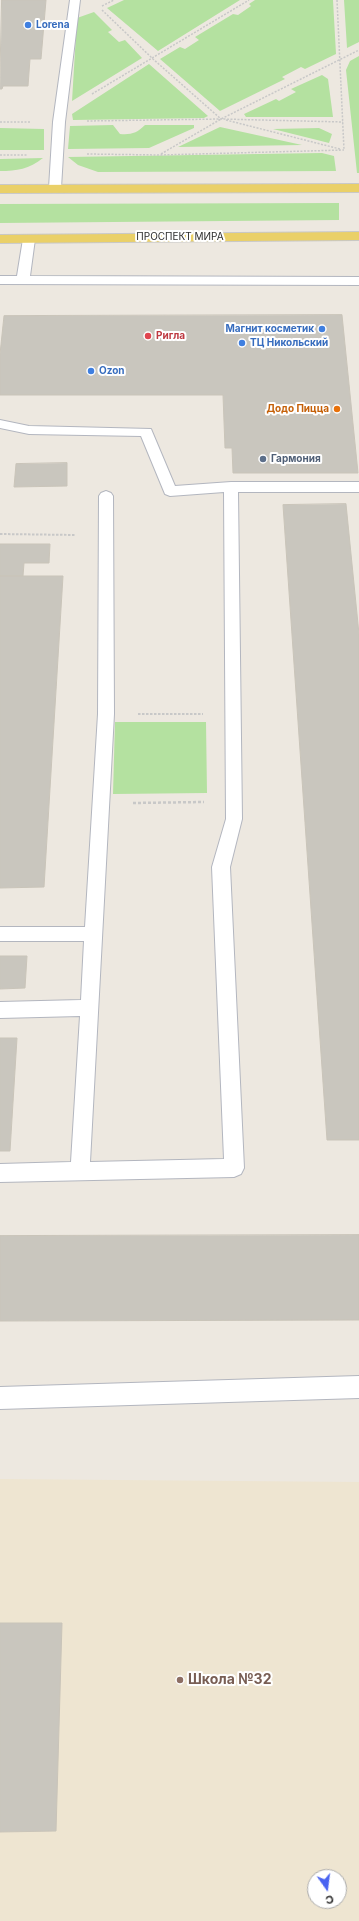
<!DOCTYPE html>
<meta charset="utf-8">
<style>
body{margin:0}
#map{position:relative;width:359px;height:1921px;overflow:hidden;background:#ede8e0;font-family:Inter,sans-serif}
canvas{display:block}
.north{position:absolute;left:307px;top:1869px;width:40px;height:40px;box-sizing:border-box;background:#fff;border:1px solid #ababab;border-radius:50%;rotate:166deg;font-size:11px;font-weight:700;line-height:16px;text-align:center;color:#2d2d2d}
.north::after{content:'';display:block;margin:auto;width:14px;height:18px;background:#4963f1;clip-path:polygon(50% 0,100% 100%,50% 72%,0 100%)}
</style>
<div id="map">
<canvas width="359" height="1921"></canvas>
<div class="north">С</div>
</div>
<script>
const ctx = document.querySelector('canvas').getContext('2d');
ctx.lineJoin = 'round';
function fillPath(path, color) { ctx.fillStyle = color; ctx.fill(path, 'evenodd'); }
function trace(path, color, width, dash) { ctx.strokeStyle = color; ctx.lineWidth = width; ctx.lineCap = dash ? 'butt' : 'round'; ctx.setLineDash(dash || []); ctx.stroke(path); }
function label(font, color, halo, rows, align = 'center') {
  ctx.font = font + ' Inter,sans-serif'; ctx.lineWidth = 4; ctx.setLineDash([]); ctx.textBaseline = 'middle'; ctx.strokeStyle = halo; ctx.fillStyle = color; for (const [text, x, y, turn = 0] of rows) {
    ctx.save(); ctx.translate(x, y); ctx.rotate((+turn || 0) * Math.PI / 180); ctx.textAlign = isNaN(turn) ? turn : align; if (halo) ctx.strokeText(text, 0, 0); ctx.fillText(text, 0, 0); ctx.restore();
  }
}
fillPath(new Path2D(`
 M0,1479L359,1482V1921H0ZM315,1877H339V1901H315Z`), '#eee5d1');
fillPath(new Path2D(`
 M124,0H240L158,51L107,8Z
 M255,0H333L336,54L305,69L301,67L282,77L285,79L220,111L160,59L180,47L185,49L199,40L195,37L233,14L238,15L251,6L249,4Z
 M344,0H359V42L347,48Z
 M94,12L112,30L108,32L119,42L125,40L142,58L72,101L77,18Z
 M359,56V173H357L346,70L350,61Z
 M149,64L208,116L204,118L73,120L72,114Z
 M322,75L328,79L333,117H246L244,114L276,99L279,101L296,92L291,89Z
 M113,125L120,134C131,135 137,133 145,125H194V128L149,148L68,149L70,126Z
 M220,127L302,145L178,147Z
 M0,128L44,129V150H0Z
 M319,128L332,134L329,143L273,129Z
 M322,153L334,156L336,171L98,172L78,165L68,157Z
 M43,158C29,169 17,171 0,171V159Z
 M339,203V220L0,223V204Z
 M115,722H206L207,793L113,794Z`), '#b4e1a0');
const building = new Path2D(`
 M2,0H46L41,59H30L28,86H3L2,89H0Z
 M342,315L358,473H233L232,448H225L223,395H0V354L4,316Z
 M67,463V486L14,487L16,464Z
 M346,504L359,634V1140H327L283,505Z
 M0,544H50L49,563H24L23,576H0Z
 M0,576H63L44,887L0,888Z
 M0,956H27L25,988L0,989Z
 M0,1038H17L10,1151H0Z
 M359,1235V1320L0,1321V1236Z
 M0,1623H62L56,1831L0,1832Z`);
fillPath(building, '#c9c6be');
trace(building, '#c9c4b9', 1);
const service = new Path2D(`
 M70,0H80L65,122L61,188L55,192L49,188L53,122Z
 M29,235L35,239L30,276L359,277V285L0,284V276H17L23,239Z
 M0,420L29,426L151,429L175,486L231,482H359V492H238L242,819L230,867L244,1168L241,1174L234,1177L0,1182V1164L71,1162L80,1016L0,1018V1002L81,1000L84,941H0V927H85L98,714L99,496L101,493L106,491L111,493L113,496L114,714L90,1162L224,1159L212,867L226,819L224,492L170,496L165,494L141,436L29,434L0,428Z
 M359,1376V1398L0,1409V1387Z`);
const primary = new Path2D(`
 M359,184V192L0,193V185Z
 M359,232V240L0,243V235Z`);
trace(service, '#b3b6bf', 2);
trace(primary, '#c8c8c8', 2);
trace(new Path2D(`
 M337,0L344,150
 M102,6L114,0
 M102,10L153,59L221,119
 M92,94L249,0
 M226,120L340,149
 M87,121L221,119L343,122
 M0,122H30
 M87,154L160,155L344,150
 M161,154L221,119L359,50
 M0,155H28`), '#c8c8c8', 1.5, [2, 1.5]);
trace(new Path2D(`
 M0,534L76,535
 M138,714H203`), '#c8c8c8', 2, [2.5, 1.5]);
trace(new Path2D(`
 M133,803L204,802`), '#c8c8c8', 2.5, [3, 2]);
fillPath(service, '#fff');
fillPath(primary, '#ead068');
for (const [x, y, r, color] of [
 [28,25,4,"#3f7fe0"],
 [322,329,4,"#3f7fe0"],
 [148,336,4,"#e0444e"],
 [242,343,4,"#3f7fe0"],
 [91,371,4,"#3f7fe0"],
 [337,409,4,"#e8710a"],
 [263,459,4,"#5c6f8a"],
 [180,1680,4,"#8d6e63"]
]) { const dot = new Path2D(); dot.arc(x, y, r, 0, 2 * Math.PI); ctx.fillStyle = color; ctx.fill(dot); trace(dot, '#fff', 1.5); }
label('bold 10px', '#366cbe', '#fff', [
 ["Lorena",36,25],
 ["Магнит косметик",314,329,"right"],
 ["ТЦ Никольский",250,343],
 ["Ozon",99,371]
], 'left');
label('10px', '#2d2d2d', '#fff', [
 ["ПРОСПЕКТ МИРА",180,237]
]);
label('bold 10px', '#be3a42', '#fff', [
 ["Ригла",156,336]
], 'left');
label('bold 10px', '#c56008', '#fff', [
 ["Додо Пицца",329,409]
], 'right');
label('bold 10px', '#4e5e75', '#fff', [
 ["Гармония",271,459]
], 'left');
label('bold 14px', '#785e54', '#fff', [
 ["Школа №32",188,1680]
], 'left');
</script>
